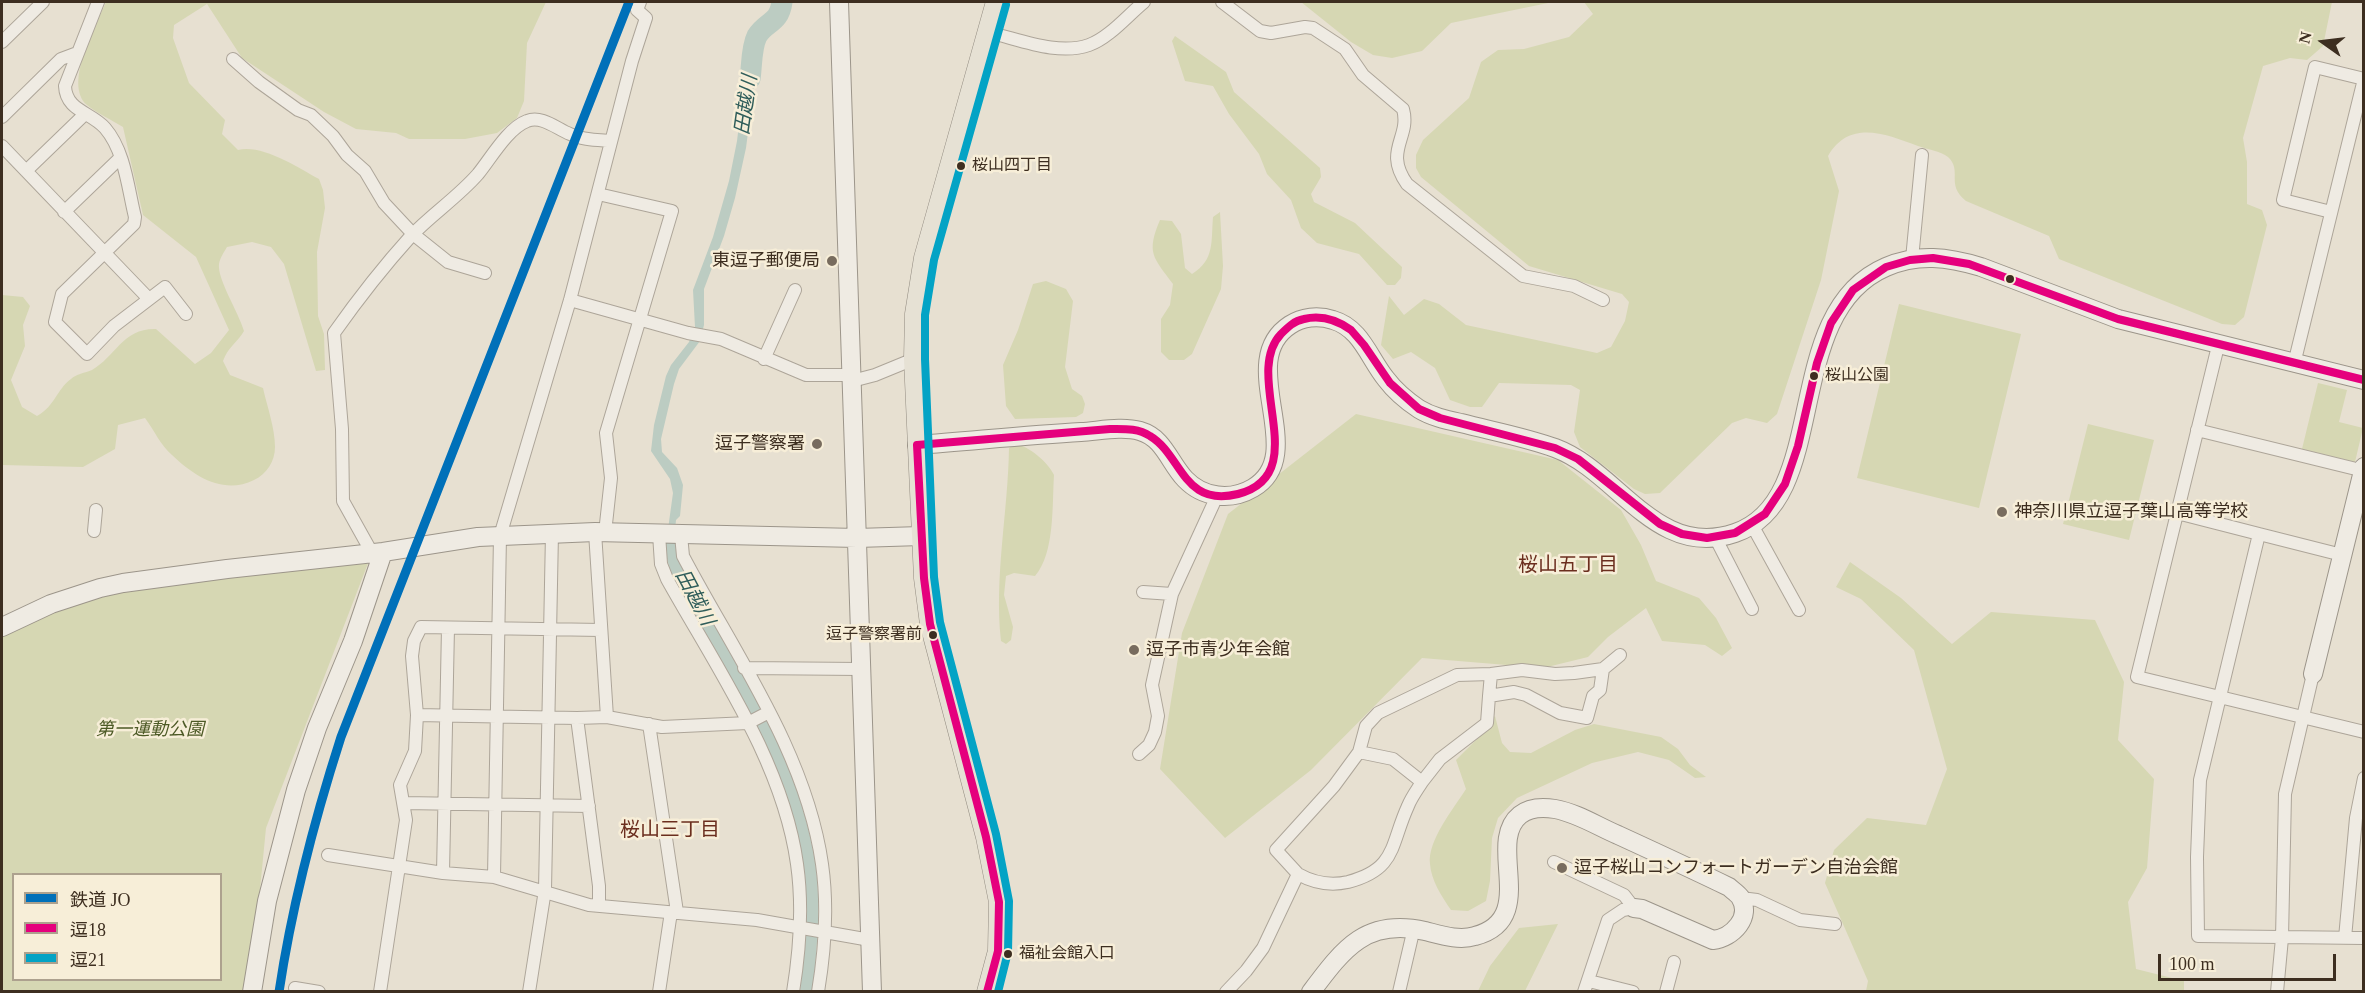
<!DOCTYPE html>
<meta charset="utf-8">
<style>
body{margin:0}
#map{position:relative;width:2365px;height:993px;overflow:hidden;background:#e7e0d1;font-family:"Times New Roman","Noto Sans JP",serif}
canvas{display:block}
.frame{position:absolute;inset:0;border:3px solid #3d2e20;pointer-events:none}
.legend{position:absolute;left:12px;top:873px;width:210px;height:108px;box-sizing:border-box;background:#f7eed8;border:2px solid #ada18e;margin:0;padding:8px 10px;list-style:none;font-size:18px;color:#3d2e20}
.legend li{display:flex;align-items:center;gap:12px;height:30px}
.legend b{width:30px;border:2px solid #ada18e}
.north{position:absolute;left:2293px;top:12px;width:60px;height:60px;-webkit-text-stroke:4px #f7eed8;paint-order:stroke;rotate:284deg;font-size:16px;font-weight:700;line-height:24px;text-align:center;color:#3d2e20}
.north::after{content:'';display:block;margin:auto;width:21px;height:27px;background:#3d2e20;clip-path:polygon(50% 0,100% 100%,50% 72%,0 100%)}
.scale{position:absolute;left:2158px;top:954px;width:178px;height:27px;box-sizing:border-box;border:3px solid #3d2e20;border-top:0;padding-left:8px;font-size:18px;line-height:21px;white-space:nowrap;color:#3d2e20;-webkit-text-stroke:4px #f7eed8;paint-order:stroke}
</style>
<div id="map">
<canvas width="2365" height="993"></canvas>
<div class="frame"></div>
<ul class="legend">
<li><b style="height:8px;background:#0070b9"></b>鉄道 JO</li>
<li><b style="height:8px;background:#e5007d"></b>逗18</li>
<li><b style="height:8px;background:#03a3c5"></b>逗21</li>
</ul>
<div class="north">N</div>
<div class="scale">100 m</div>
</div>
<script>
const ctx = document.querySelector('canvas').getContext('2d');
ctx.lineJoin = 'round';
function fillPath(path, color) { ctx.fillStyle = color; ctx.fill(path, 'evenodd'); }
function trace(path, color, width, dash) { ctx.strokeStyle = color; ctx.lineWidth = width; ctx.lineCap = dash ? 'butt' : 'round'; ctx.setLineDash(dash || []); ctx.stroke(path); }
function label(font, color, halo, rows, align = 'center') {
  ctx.font = font + ' "Times New Roman","Noto Sans JP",serif'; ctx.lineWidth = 5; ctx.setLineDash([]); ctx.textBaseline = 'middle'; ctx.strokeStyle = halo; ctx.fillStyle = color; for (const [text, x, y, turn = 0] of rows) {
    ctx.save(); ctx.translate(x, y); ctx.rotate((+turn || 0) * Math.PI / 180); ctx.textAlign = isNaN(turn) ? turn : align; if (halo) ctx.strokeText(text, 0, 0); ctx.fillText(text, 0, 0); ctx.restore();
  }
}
fillPath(new Path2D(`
 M106,2H546L527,43L524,101L517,118L497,133L465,139H409L396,133L356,129L324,112L242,58L207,4L174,25L173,38L189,83L225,120L222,134L238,150C262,144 297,167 319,179L323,190L325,208L317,252L318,316L324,334L325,370L316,371L284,264L271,247L252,242L227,247C224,252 220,258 219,264C217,279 239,313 244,331C237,343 228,347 223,361L230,375L263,388C267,406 275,428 275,447C275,461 267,474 254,480C224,495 195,477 172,455C161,446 154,430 145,418L118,425L115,449L83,467L2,465V295L23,297L30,306L23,325L25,346L11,380L22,407L37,416C56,405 56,390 71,379C76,374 85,373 92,370C116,356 123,328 156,329L195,364L211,353L229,330L196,257L143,215L123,127C112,120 98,114 87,105C63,84 96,26 106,2Z
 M1301,2H1553L1451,23L1422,51L1392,58L1373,55L1351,42Z
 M1584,2H2332L2323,46L2307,60L2290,58L2263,66L2243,138L2247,162V204L2262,210L2267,225L2244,317L2235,325L2222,324L2059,259L2049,236L1966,201C1945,184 1963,171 1948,157C1941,151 1926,149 1918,146C1885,134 1850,119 1828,156L1839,191L1821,280L1777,414L1767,423L1746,418L1732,423L1660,493L1645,494L1634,489L1580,447L1574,432L1580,390L1571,385L1499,383L1482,407H1470L1450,400L1435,368L1411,352L1393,359L1381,345L1389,296L1404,315L1424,299L1439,304L1466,325L1597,353L1611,347L1625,321L1629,302L1622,294L1529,266L1421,177L1416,168V155L1423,140L1469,98L1481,62L1498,50L1524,49L1569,37L1593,14Z
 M1175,36L1226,72L1234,92L1320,168L1321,177L1311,194L1314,202L1355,223L1402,267L1401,278L1395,285H1387L1359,254L1317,243L1301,228L1291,200L1267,174L1259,154L1229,114L1213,86L1185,81L1172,41Z
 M1220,212L1223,266L1221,289L1192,354L1184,360H1169L1161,352V319L1170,305L1173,284C1153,257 1146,253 1160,220L1172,221L1181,234L1185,268L1192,274C1215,260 1211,241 1213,217Z
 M1046,281L1066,289L1073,301L1065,367L1072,389L1082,396L1085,404L1083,413L1076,417L1015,419L1006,406L1003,365L1018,330L1033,284Z
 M1899,304L2021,334L1979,508L1857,478Z
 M2318,383L2347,390L2339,422L2363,428L2355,462L2302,449Z
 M1356,414L1558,460L1621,510L1641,545L1656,581L1699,598L1716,618L1732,648L1722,656L1705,645L1662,641L1646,608L1608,637L1588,657L1543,668L1422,658L1311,770L1225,838L1160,769L1182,633L1228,514Z
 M2088,424L2154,440L2129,540L2063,524Z
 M1015,444C1029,446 1048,462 1054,475C1052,505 1055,553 1035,576L1014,573L1006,576L1004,595L1013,627L1011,640L1006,644L1001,641C994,577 1008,513 1009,448Z
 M372,553L266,828L250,991H2V628L156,578ZM14,874H220V980H14Z
 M1850,562L1901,598L1952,644L1991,612L2095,620L2124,682L2118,740L2154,779L2147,868L2128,902L2136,969L2184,981V991H1866L1868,981L1825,883L1834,850L1867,818L1926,825L1947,769L1914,650L1861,599L1836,587Z
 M1495,716L1502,743L1510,752L1531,753L1575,730L1594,724L1661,737L1678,749L1690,765L1706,777L1695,778L1669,760L1638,752L1592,763L1517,798L1498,818L1492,838L1490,881L1486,901L1468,911L1451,910C1442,897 1431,880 1430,864C1427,841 1454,808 1466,789L1456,760L1481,735Z
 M1558,924L1525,991H1478L1490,966L1519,928Z`), '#d6d7b3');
fillPath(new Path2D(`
 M748,50L758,54L746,148L735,198L724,236L704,289V325L700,341L679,369L674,384L661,439L662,452L677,468L683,485L680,516L676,520L674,541L686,573C735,664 796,752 814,855C822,900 817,946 813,991H800L806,937V896L801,857L717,657L671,574L665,551L673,493L670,479L651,451L654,425L666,376L671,365L689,342L695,327L693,290L713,237L729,181L737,141Z`), '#bcccc2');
trace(new Path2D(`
 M750,79C752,66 751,48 757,36C766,21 779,24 782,2`), '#bcccc2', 21);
const street = new Path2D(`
 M98,2L65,86C66,111 91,112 105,128C125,151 128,189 135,217L134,224L62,294L55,322L87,354L114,326L165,287L186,314
 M1222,2L1260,31L1271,33L1305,27L1313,28L1345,49L1363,75L1403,109C1411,138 1383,150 1407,184L1523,276L1574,286L1603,300
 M987,32C1019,39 1057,56 1089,45C1109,38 1128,15 1144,2
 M2,42L43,2
 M233,59L259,82L298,110L311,115L333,136L347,155L365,171L384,203L413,234L448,262L485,273
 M2,117L61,59L77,53
 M2,146L149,299
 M26,171L85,114
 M598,194L672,211L606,433L611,478L605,533
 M64,212L120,158
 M1912,259L1922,155
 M570,300L688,333L721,339L806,375H852
 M2218,346L2137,677L2364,732
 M764,359L795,290
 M2294,364L2364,79L2315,67L2283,200L2331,212
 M852,381L875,375L914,359
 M2197,430L2364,471
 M2177,513L2259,534
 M1752,525L1799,610
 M94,531L96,510
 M595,532L607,717
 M659,534L661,564L667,579C716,667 783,762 797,864C803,906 800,949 793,992
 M681,535L683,556C734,653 806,752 822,864C828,906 825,950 818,992
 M1715,537L1752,609
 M372,553L343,501L342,429L334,333C358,299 383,267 411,236C432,214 458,197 478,174C491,158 508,128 527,121C542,115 557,129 570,134C582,140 597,140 610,141
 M2342,555L2259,534L2200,780L2197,857L2198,936L2364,938
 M1143,592L1172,594L1217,496
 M744,668L861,669
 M1491,674L1489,696L1514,692L1526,695L1560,713L1587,718L1593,696L1600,690L1603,669
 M417,715L577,718L607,717L662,727L748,723L769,712
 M577,718L599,886V906
 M649,724L677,912
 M1139,754L1149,745L1155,732L1158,716L1152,685L1172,594
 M1422,782L1440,759L1487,723L1489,696
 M404,803L589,806
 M328,855L443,873L494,877L589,905L757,920L870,940
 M1554,862L1624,895L1634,908L1623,910L1608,920L1584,992
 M443,873L448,628
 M1298,874C1314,883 1330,886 1348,882C1397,869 1390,845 1408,806C1411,798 1417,790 1422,782L1393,759L1359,752
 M494,877L500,536L570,300L632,61L646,18L637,10L640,2
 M1741,898L1757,900L1800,920L1835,924
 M2345,938L2356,818L2364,778
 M1589,981L1633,992
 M295,988L319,992
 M380,992L406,820L400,785L415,751L417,715L412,656L414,641L421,627L601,630
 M529,992L545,890L552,533
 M659,992L671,912
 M1226,992L1246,971L1263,948L1298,874L1276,850L1334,786L1359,752L1366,726L1378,713L1457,675L1491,674L1522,670L1555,674L1574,673L1603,669L1620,655
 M1399,992L1414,928
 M1666,992L1674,962
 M2277,992L2282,938L2285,794L2313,674`);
const secondary = new Path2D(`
 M839,2L872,992
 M917,445C972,441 1026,435 1081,432C1099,431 1122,426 1140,431C1164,438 1169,462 1185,479C1203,498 1231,501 1253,488C1311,454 1233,362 1290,325C1302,317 1318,315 1333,320C1361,328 1369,358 1386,379C1395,391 1407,401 1419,409C1432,417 1447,420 1461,423C1492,431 1525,437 1555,448C1618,471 1656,560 1735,533C1833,500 1779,313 1886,267C1918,253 1948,257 1981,267L2118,319L2364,380
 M2,627L51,604L100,588L123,583L227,569L383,552L478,537L595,532L857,538L921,536
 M2313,674L2364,467
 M252,992L267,901L296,790L317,728L353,641L383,552
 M1311,992C1344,948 1366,918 1425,931C1441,935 1459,941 1475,936C1540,919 1485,843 1520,815C1530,807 1543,807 1555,809C1577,813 1597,826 1618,835C1655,852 1692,869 1729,887C1732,890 1737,893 1740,897C1753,917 1732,938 1713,940L1642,909L1634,908`);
const primary = new Path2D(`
 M987,992L998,951L999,902L986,837L930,624L924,578L914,359L915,314L924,258L996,2`);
trace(street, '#ada599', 14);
trace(secondary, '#9c958a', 20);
trace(primary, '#928b80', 21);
trace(street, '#efebe3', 12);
trace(secondary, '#efebe3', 18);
trace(primary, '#e6e1d4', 20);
trace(new Path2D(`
 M987,992L998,951L999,902L986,837L930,624L924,578L917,445L1110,429C1124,429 1138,428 1150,436C1182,455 1183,508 1238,494C1315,474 1241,376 1281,334C1288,327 1294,321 1304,319C1321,315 1337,320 1351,330L1364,345L1390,383L1419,409L1440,418L1555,448L1578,459L1660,524L1682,534L1707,538L1735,533L1765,514L1785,484L1798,446L1817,363L1831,323L1853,290L1886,267L1910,260L1933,258L1969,264L2118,319L2364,380`), '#e5007d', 8);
trace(new Path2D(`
 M998,992L1008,952L1009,901L996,834L940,622L934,577L925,359V315L934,260L1006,5`), '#03a3c5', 8);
trace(new Path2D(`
 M279,992C292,905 314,821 341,737L629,2`), '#0070b9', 9);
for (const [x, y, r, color] of [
 [961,166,5,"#3d2e20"],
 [832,261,6,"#786c5e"],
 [2010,279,5,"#3d2e20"],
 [1814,376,5,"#3d2e20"],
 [817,444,6,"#786c5e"],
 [2002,512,6,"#786c5e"],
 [933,635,5,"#3d2e20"],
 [1134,650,6,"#786c5e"],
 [1562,868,6,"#786c5e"],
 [1008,954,5,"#3d2e20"]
]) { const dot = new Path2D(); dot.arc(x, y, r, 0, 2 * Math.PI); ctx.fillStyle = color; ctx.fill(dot); trace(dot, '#f7eed8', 2); }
label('16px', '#3d2e20', '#f7eed8', [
 ["桜山四丁目",972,166],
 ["桜山公園",1825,376],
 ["逗子警察署前",922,635,"right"],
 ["福祉会館入口",1019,954]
], 'left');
label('18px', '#3d2e20', '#f7eed8', [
 ["東逗子郵便局",820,261,"right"],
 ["逗子警察署",805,444,"right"],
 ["神奈川県立逗子葉山高等学校",2014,512],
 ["逗子市青少年会館",1146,650],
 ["逗子桜山コンフォートガーデン自治会館",1574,868]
], 'left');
label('italic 18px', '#4d5a26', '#f7eed8', [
 ["第一運動公園",150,730]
]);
label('italic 20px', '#2f5d5a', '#f7eed8', [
 ["田越川",747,105,-82],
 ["田越川",694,598,62]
]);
label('20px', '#6b2e1e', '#f7eed8', [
 ["桜山五丁目",1568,566],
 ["桜山三丁目",670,831]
]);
</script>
